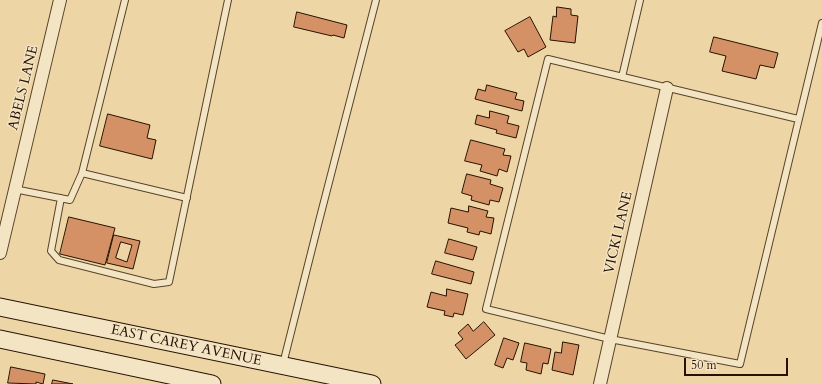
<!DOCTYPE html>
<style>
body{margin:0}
#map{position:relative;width:822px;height:384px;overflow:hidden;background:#edd5a5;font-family:Cardo,serif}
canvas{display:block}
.scale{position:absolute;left:684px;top:358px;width:104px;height:18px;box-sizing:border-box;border:2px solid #271200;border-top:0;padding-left:5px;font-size:12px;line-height:14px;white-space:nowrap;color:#271200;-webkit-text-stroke:3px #f3e4c4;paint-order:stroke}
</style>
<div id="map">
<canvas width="822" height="384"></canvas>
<div class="scale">50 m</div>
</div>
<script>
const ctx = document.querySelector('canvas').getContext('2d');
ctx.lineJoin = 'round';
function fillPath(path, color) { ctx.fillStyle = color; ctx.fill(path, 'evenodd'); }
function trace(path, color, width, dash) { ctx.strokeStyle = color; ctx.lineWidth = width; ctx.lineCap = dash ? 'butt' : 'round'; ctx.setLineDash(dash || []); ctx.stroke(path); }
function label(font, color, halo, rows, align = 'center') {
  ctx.font = font + ' Cardo,serif'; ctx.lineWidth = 3; ctx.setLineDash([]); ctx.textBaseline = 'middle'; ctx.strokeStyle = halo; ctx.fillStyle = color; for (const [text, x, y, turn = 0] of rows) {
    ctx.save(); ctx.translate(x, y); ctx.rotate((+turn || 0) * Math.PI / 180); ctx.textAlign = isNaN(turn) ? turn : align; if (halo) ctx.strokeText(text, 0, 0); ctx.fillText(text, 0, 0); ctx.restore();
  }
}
const building = new Path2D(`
 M557,7L571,9V15L578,16L575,43L550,40L553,16L556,17Z
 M297,12L347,25L344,38L333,35L332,36L294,27Z
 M530,17L546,47L528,57L524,49L518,52L505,31Z
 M714,37L778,53L774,68L760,65L756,79L722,71L726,56L710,52Z
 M487,85L517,93L515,99L524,101L522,111L475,99L478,89L485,91Z
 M490,111L509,116L507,123L519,126L516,138L496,133L497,130L475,124L477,115L489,118Z
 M108,114L150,125L147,138L156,140L152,159L100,146Z
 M471,140L505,149L503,155L511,156L507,172L499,169L497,176L480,171L482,165L465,161Z
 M467,174L491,180L490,184L503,188L499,202L490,200L489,205L471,200L472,196L462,193Z
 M469,206L488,211L486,217L494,218L491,234L480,231L479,235L467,232L468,228L448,223L451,208L468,212Z
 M69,217L115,228L105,265L60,254Z
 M114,235L140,241L133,269L107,263ZM121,242L132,245L127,262L116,258Z
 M449,239L477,247L473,260L445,253Z
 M436,261L474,272L471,284L432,274Z
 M447,289L468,294L463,315L454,313L453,317L444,315L445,311L427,307L431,292L446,296Z
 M484,322L495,335L466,359L455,345L463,339L458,333L468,324L473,331Z
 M504,338L519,343L513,360L507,358L503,368L495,365Z
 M563,342L579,345L573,375L552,370L555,352L561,353Z
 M525,343L551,349L548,364L543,363L541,374L526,370L527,363L521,362Z
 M11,367L45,374L43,384L36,382V384L8,383Z
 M53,380L73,384H52Z`);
fillPath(building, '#d59166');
trace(building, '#271200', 1);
const lane = new Path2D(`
 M622,77L640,0
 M798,119L548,59L486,309L610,339L740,364L822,23
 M82,173L187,198
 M14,189L70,200L82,173L125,0
 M61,198L51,251L59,260L154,284L169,282L228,0
 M283,364L319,221L376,0`);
const street = new Path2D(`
 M0,253L60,0
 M600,384L667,88`);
const secondary = new Path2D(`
 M0,307L372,384
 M0,339L212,384`);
trace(lane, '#584329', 8);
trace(street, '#584329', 14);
trace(secondary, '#271200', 19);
trace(lane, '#f3e4c4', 6);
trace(street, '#f3e4c4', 12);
trace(secondary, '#f3e4c4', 17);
label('14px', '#271200', '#f3e4c4', [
 ["ABELS LANE",24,88,-76],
 ["VICKI LANE",619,233,-77],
 ["EAST CAREY AVENUE",186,346,12]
]);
</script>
